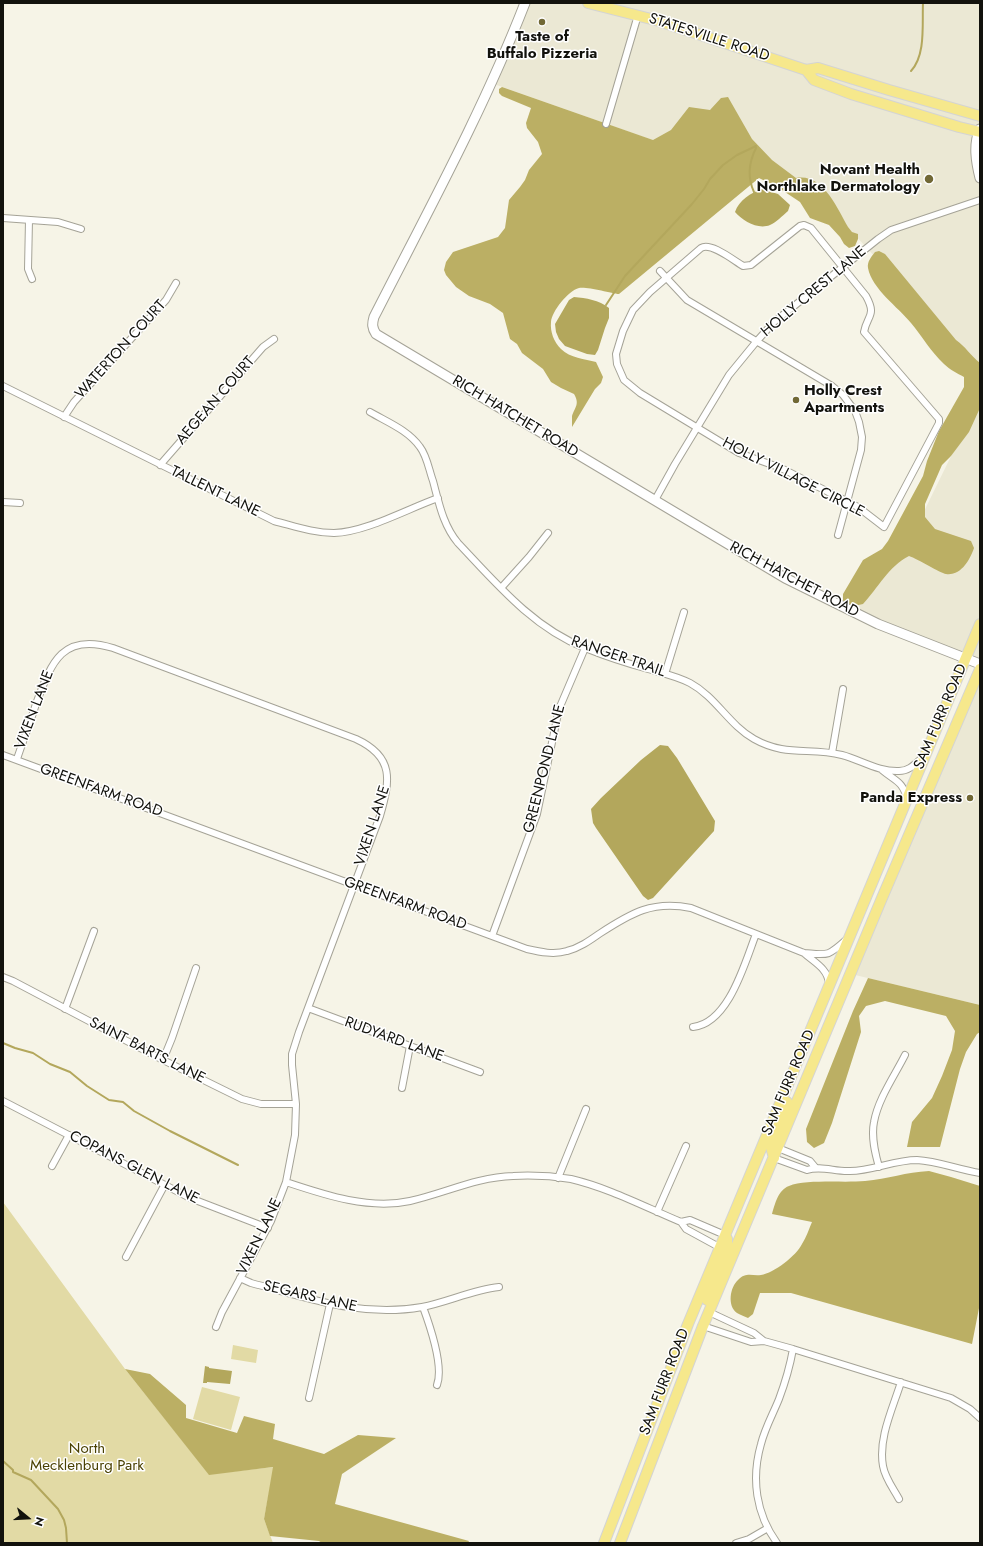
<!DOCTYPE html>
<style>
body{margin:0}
#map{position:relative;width:983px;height:1546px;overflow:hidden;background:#f6f4e7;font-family:Jost,sans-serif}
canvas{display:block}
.frame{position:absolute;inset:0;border:4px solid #12120d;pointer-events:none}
.north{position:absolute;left:8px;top:1498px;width:40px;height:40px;-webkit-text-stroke:3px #fff;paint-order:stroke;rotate:108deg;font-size:11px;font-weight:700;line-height:16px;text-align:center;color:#12120d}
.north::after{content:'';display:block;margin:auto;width:14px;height:18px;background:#12120d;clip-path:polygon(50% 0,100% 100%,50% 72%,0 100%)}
</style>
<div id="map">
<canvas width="983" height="1546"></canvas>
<div class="frame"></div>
<div class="north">N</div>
</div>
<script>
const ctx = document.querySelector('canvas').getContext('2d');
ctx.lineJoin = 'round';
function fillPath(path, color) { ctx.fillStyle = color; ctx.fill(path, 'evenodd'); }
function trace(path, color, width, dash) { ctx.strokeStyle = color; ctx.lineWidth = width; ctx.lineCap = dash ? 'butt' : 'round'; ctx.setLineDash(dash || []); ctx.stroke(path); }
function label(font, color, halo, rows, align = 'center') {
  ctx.font = font + ' Jost,sans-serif'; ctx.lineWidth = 3; ctx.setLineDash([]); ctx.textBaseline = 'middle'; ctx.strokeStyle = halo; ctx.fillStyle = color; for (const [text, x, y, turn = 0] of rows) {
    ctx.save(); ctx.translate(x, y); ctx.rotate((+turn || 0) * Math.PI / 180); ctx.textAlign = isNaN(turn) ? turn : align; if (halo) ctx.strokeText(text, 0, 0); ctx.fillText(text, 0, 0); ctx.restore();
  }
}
fillPath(new Path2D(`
 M524,3H980V390L968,358L854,234L805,194L491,83Z
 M980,397V664L852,612L908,544Z
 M980,669V1005L851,974Z`), '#ebe8d4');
fillPath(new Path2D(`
 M3,1202L125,1369L209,1474L274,1467L264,1519L273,1543H3Z
 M233,1345L258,1350L256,1363L231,1359Z
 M202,1387L240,1397L231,1430L193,1419Z`), '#e2daa5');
fillPath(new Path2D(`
 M502,87L653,140L671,130L689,107L710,110L721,98L728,97L752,139L772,160L796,178C823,173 837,208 848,227L852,232L858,234V239L855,246L849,248L844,244L840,237L829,225L810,218L800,202L779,188L759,178L619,294C611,293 585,286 579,288C568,291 552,311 551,322C550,332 554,342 561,349C570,358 585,359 596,362L603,377L601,383L595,389L572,427C572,423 572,419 572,416C575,407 580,404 574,394L561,388L551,382L543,369L522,353L517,344L510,339L503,313L490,304L469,296L456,287L446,275L444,270L446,262L453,252L498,237L505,228L509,200L520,187L525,180L529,170L542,154L538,142L527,128L526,123L531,108L502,96L499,93V89Z
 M879,251L885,254L956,340C965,346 971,356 980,363V408L969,432L951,456L942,465L925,504V517L935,529L971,541L974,548C970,560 961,576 946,574C940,573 918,559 909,556C889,566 878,588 863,604L854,606L843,601V594L863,560L882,549L888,541L923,476L927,461L939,431L964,387V377C957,373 950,370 944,364C931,352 922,336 911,323C898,307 872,289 868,268C867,262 871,257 875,252Z
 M868,978L980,1005V1032L977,1034L966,1052L960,1069L940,1147H907L912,1122L932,1098L942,1076L952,1050L955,1031L946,1016L885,1001L866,1006L859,1016L861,1032L832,1123L824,1143L814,1148L807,1142L806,1129L853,1011Z
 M929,1171L951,1177L980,1186V1303L972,1344L791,1293H760L753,1314L748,1318C744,1316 740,1315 737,1313C727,1306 730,1287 738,1280C746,1272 751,1276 761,1275C774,1273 796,1256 802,1244C806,1238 809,1229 812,1222L772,1214C775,1204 778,1190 789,1186C806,1179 845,1183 865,1181C888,1179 906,1172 929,1171Z
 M125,1369L150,1374L186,1405V1418L237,1433L244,1416L275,1424L273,1439L324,1454L358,1435L396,1438L342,1474L335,1504L469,1541L468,1543H322L319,1541L270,1536L264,1519L273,1467L209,1475Z`), '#bbaf64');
fillPath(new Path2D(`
 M762,189L778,194L790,205L788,211C782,216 777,222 770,225C758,230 743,221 735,212C739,200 751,193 762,189Z
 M574,297C586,298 599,300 609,308V318L605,328L598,350L595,355L587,354L565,346L559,339L556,332L555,324L569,300Z
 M660,745L668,746L677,758L715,821L714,831L653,898L648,900L643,896L596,828L593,823L591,809L601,798L641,760Z
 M205,1366L209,1367V1368L232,1371L230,1384L207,1382V1383H203Z`), '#b3a75c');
trace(new Path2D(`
 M911,71C926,55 922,24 923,3
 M754,192C747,177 749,162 756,148
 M606,305L625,276L692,204L704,189L710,179L723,165L737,155L756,146
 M3,1043L15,1048L33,1053L50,1064L70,1072L87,1086L109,1100L123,1102L134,1111L170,1131L238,1165
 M3,1461L13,1470V1472L31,1480L58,1509L64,1520L66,1528L67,1543`), '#b3a75c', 2);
const street = new Path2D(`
 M606,124L638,15
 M3,218L58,222L81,229
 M29,220L28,269L32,279
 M804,225L811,228L866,296C877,316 867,315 864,332L939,419V423L884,527L858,507L781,468L739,453L640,393L624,380L617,364L616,354L623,331L633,310L650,292L701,248C711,242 733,260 743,266L751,265L800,226Z
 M660,271L687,300L832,386L843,395L855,411L859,422L862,437L861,450L838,535
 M3,386L274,521C294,526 313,533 334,533C366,532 407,509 438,498
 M370,412C387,422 408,430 420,447C427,456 429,470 433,481C439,503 443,525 458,543C495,582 533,628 585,648C605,656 626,663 648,669C662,673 677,676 690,683C716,697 729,725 754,739C786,757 809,747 842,755C861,760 879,772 899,771C909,771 915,764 922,758
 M64,417L74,402L166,300L176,283
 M160,465L263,347L274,339
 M655,500L675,464L729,375L756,342L774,322L878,239L891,230L980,200
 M3,502L20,503
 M501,588L529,557L548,533
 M665,674L684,612
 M832,753L843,689
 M3,755L527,949C540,952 554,955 567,951C579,948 589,941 599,934C631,913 653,900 691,908L804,953C828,955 827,957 846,940
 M17,759C23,741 30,723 36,704C51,664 61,632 113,648L356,739C395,757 390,781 380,816L299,1032L292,1054V1065L296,1104L295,1135L286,1182L271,1221L222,1312L216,1327
 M882,770C895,781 903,781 907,799
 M492,936L537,814L559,709L585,648
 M804,953C815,963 827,968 829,983
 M3,977L13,981L163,1060L242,1099L261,1104H296
 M308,1008L480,1072
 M65,1009L94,931
 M693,1027C729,1023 745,962 756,934
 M163,1060L172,1038L196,968
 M402,1088L410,1046
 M3,1101L190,1198L268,1228
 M778,1148L810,1161L815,1167
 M774,1158L807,1170C821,1165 835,1172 850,1171C872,1171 894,1160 917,1160C938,1161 959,1170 980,1173
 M52,1166L69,1135
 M879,1167C875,1153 871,1137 874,1122C878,1099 895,1075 905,1055
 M558,1178L586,1109
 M286,1182C325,1195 369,1210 410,1201C445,1193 477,1177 513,1176C532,1175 552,1176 571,1179C609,1188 645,1207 681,1222L690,1220L725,1235
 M657,1212L686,1146
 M681,1222L686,1229L719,1247
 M126,1257L164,1186
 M240,1278L251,1283C309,1298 362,1318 422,1307C448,1302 472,1290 499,1287
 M423,1307C430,1326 444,1366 437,1385
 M709,1312L754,1333L764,1341
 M703,1326L751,1342L764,1341L793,1349L951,1398L970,1409L980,1418
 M309,1398L330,1304
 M899,1499C893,1488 885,1478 883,1466C878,1438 893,1408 901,1382
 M736,1543L749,1539L768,1528
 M777,1543C756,1514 751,1479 761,1444C765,1428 773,1414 779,1399C785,1383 790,1366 793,1349`);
const secondary = new Path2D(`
 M525,3C483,111 427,213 374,317C372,324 372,328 376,334L785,578L878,624L980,664
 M980,129C973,144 976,162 980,178`);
const primary = new Path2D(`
 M588,3L659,21L806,70L818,68L889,90L980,116
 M806,70L814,80L851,94L959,127L980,132
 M774,1158L771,1147L787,1102
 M707,1300L727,1247V1239L725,1235
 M604,1543L688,1324L980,624
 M620,1543L703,1326L882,898L980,669`);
trace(street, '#a5a397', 8);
trace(secondary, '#a5a397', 11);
trace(primary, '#d4d4d3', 12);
trace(street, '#fff', 6);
trace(secondary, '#fff', 9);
trace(primary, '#f6e88c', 10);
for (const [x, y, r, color] of [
 [542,22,4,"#716835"],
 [929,179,5,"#716835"],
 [796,400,4,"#716835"],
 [970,798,4,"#716835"]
]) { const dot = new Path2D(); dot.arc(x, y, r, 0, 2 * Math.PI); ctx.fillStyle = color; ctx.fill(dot); trace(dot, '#fff', 1.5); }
label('bold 15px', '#12120d', '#fff', [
 ["Taste of",542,37,"center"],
 ["Buffalo Pizzeria",542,54,"center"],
 ["Novant Health",920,170],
 ["Northlake Dermatology",920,187],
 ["Holly Crest",804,391,"left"],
 ["Apartments",804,408,"left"],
 ["Panda Express",962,798]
], 'right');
label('15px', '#12120d', '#fff', [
 ["STATESVILLE ROAD",709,38,18],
 ["HOLLY CREST LANE",814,292,-40],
 ["WATERTON COURT",121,350,-48],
 ["AEGEAN COURT",216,401,-49],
 ["RICH HATCHET ROAD",515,417,31],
 ["HOLLY VILLAGE CIRCLE",793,478,27],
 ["TALLENT LANE",215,492,26],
 ["RICH HATCHET ROAD",794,580,28],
 ["RANGER TRAIL",618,657,19],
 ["VIXEN LANE",35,710,-69],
 ["SAM FURR ROAD",941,717,-67],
 ["GREENPOND LANE",545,769,-76],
 ["GREENFARM ROAD",101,791,20],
 ["VIXEN LANE",373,826,-72],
 ["GREENFARM ROAD",405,904,20],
 ["RUDYARD LANE",394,1040,20],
 ["SAINT BARTS LANE",147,1051,27],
 ["SAM FURR ROAD",789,1083,-67],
 ["COPANS GLEN LANE",134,1168,27],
 ["VIXEN LANE",260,1237,-64],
 ["SEGARS LANE",310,1297,13],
 ["SAM FURR ROAD",665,1382,-69]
]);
label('15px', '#4a4102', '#fff', [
 ["North",87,1449],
 ["Mecklenburg Park",87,1466]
]);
</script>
